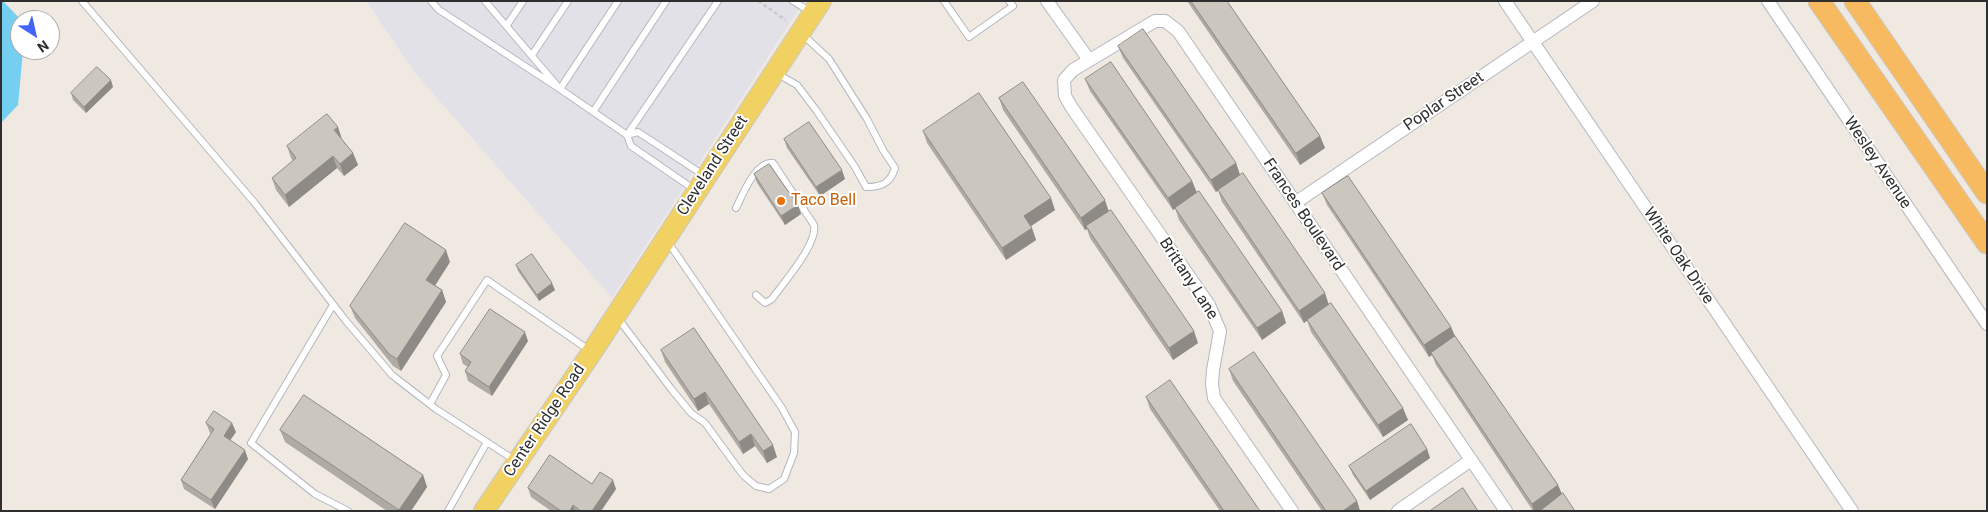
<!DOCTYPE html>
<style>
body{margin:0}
#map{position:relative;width:1988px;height:512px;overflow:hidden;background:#efe9e1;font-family:Roboto,sans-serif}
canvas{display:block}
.frame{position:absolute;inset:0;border:2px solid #2e2e2e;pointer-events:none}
.north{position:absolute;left:10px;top:10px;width:50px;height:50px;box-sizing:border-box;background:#fff;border:1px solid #ababab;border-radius:50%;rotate:145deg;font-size:14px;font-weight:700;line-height:20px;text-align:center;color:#2e2e2e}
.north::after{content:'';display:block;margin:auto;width:18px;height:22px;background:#4264fb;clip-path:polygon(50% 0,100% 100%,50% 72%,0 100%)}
</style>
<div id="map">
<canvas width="1988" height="512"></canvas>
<div class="frame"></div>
<div class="north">N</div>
</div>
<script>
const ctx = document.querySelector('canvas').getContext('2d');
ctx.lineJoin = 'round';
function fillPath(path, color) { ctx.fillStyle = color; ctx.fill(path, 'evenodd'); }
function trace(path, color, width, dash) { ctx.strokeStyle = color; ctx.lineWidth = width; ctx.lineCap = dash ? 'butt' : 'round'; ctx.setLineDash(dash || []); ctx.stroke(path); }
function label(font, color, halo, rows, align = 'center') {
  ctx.font = font + ' Roboto,sans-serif'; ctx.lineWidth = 4; ctx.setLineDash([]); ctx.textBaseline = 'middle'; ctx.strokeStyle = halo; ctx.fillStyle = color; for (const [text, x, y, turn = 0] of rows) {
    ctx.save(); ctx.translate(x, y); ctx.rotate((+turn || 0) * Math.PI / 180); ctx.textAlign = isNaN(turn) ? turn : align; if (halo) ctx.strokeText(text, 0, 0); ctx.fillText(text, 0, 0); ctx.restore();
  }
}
fillPath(new Path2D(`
 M366,1H804L612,298L415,73Z`), '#e3e1e8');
fillPath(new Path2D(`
 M1,1H3L20,19V50L23,51L18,105L1,123Z`), '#75cff0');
const service = new Path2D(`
 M82,1L254,202L346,321L392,375L436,409L516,461
 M431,1L439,10L560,89L618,1
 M485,1L560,89L627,135L718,1
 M793,1L811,12
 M944,1L969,37L1013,6L1009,1
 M507,25L523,1
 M532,55L568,1
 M776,73L797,85L816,110L855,167L866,187C881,187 890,184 895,168L883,150L867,119L829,59L803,35
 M593,112L666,1
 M695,190L631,146L627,135L638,132L705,176
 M736,208C742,196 756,160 773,163L814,225C818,244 783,283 772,299L765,303L756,295
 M333,305L251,443L315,494L348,511
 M617,317L672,390L691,413L705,423L743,475L756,486L769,489L784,479L794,453L795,432L782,408L668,242
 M430,404L446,375L437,356L487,280L589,350
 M448,511L487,442`);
const minor = new Path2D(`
 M1047,1L1089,60
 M1505,1L1852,511
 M1768,1L1987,324
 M1295,203L1593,1
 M1292,511L1214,398L1212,384L1213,370L1220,331L1209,305L1072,108L1065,96L1064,80L1073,70L1155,21H1165L1178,31L1506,511
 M1398,511L1471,460`);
const primary = new Path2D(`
 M484,511L592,352L821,1`);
const trunk = new Path2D(`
 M1819,1L1987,243
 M1855,1L1987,193`);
trace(service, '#b4b7c1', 8);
trace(minor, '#b4b7c1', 14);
trace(primary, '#c9c9c9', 22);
trace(trunk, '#c9c9c9', 23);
trace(new Path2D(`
 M758,1L786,20`), '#c9c9c9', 2.5, [4, 2.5]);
trace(service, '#fff', 6);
trace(minor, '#fff', 12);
trace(primary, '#f2d163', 20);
trace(trunk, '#f8ba60', 21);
fillPath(new Path2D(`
 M1187,1H1227L1320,136L1325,148L1300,165Z
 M1118,46L1236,163L1240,175L1408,420L1383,437L1311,332L1307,320L1304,323L1222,202L1218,190L1216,192L1123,58Z
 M1085,79L1192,181L1197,193L1282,311L1286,323L1262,340L1179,220L1175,208L1173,210L1090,91Z
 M113,87L86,113L73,100L71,93Z
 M999,98L1109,211L1198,343L1173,360L1090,238L1087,229L1085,230L1003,110Z
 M923,131L1055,210L1031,226L1036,240L1006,260L927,143Z
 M342,139L353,153L358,165L344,176L337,168L289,207L276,190L272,178L293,161L291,158L287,146Z
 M784,139L845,179L820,196L787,148Z
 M754,174L801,214L785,225L757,183Z
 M1322,193L1451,327L1455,336L1558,485L1562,494L1575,511H1533L1436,365L1432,355L1429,357L1327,205Z
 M450,262L435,285L442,290L446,302L401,371L393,366L355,318L350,306Z
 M516,265L555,290L539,301L518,271Z
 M528,341L492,396L468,381L465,371L468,367L463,364L460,354Z
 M661,350L777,457L767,463L755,446L743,454L709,404L698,411L665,362Z
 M1229,369L1357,501L1360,511H1322L1233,381Z
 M1146,397L1260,511H1220L1150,409Z
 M206,423L236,432L230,440L248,459L215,509L184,489L181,480L211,434L210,433Z
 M280,430L423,475L427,487L411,511H387L285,442Z
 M1427,449L1430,458L1370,500L1353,475L1349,466Z
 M592,484L616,489L601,511H551L531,497L528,488Z`), '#afaba4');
fillPath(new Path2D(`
 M111,80L113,87L86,113L84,107Z
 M338,127L342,139L334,130Z
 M1320,136L1325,148L1300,165L1296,153Z
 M353,153L358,165L344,176L340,164Z
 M333,156L337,168L289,207L285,195Z
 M1236,163L1240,175L1216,192L1211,180Z
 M842,170L845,179L820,196L816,187Z
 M1192,181L1197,193L1173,210L1168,198Z
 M1051,198L1055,210L1028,228L1024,216Z
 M1105,200L1109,212L1086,226L1087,229L1085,230L1081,218Z
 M798,205L801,214L785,225L781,216Z
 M1032,228L1036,240L1006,260L1002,248Z
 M446,250L450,262L431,292L426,280Z
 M552,283L555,290L539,301L537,295Z
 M442,290L446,302L401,371L397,359Z
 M1325,293L1329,305L1304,323L1299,311Z
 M1282,311L1286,323L1262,340L1257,328Z
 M1451,327L1456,339L1429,357L1424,345Z
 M1194,331L1198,343L1173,360L1169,348Z
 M525,332L528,341L492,396L489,387Z
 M705,392L709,404L698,411L694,399Z
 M1403,408L1408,420L1383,437L1378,425Z
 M232,423L236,432L227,445L224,436Z
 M751,434L755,446L743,454L739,442Z
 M773,445L777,457L767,463L763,451Z
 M1427,449L1430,458L1370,500L1366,491Z
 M245,450L248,459L215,509L211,500Z
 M423,475L427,487L411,511H400L399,510Z
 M613,480L616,489L601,511H592Z
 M1558,485L1563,497L1543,511H1534L1532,504Z
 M1357,501L1360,511H1343Z
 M573,505L575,511H570Z`), '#8e8b86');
const building = new Path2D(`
 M1191,1H1227L1320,136L1296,153Z
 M1143,29L1236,163L1211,180L1118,46Z
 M1111,62L1192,181L1168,198L1085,79Z
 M97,67L111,80L84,107L71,93Z
 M1023,82L1105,200L1081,218L999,98Z
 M979,93L1051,198L1024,216L1032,228L1002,248L923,131Z
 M327,114L338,127L334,130L353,153L340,164L333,156L285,195L272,178L296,158L287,146Z
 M809,122L842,170L816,187L784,139Z
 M769,164L798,205L781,216L754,174Z
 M1243,173L1325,293L1299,311L1218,190Z
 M1348,176L1451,327L1424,345L1322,193Z
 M1199,191L1282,311L1257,328L1175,208Z
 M1111,210L1194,331L1169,348L1086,226Z
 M405,223L446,250L426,280L442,290L397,359L389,354L350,306Z
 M532,254L552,283L537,295L516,265Z
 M1331,303L1403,408L1378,425L1307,320Z
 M490,309L525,332L489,387L465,371L471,362L460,354Z
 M694,328L773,445L763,451L751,434L739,442L705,392L694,399L661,350Z
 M1455,336L1558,485L1532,504L1431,353Z
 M1254,352L1357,501L1343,511H1326L1229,369Z
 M1170,380L1260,511H1224L1146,397Z
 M304,395L423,475L399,510L280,430Z
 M214,411L232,423L224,436L245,450L211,500L181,480L214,429L206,423Z
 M1411,424L1427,449L1366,491L1349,466Z
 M550,455L592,484L600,472L613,480L592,511H581L573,505L570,511H561L528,488Z
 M1463,488L1478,511H1430Z
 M1563,493L1575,511H1540Z`);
fillPath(building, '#cbc7bf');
trace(building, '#8e8b86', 1);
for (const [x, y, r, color] of [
 [781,201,5,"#e8710a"]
]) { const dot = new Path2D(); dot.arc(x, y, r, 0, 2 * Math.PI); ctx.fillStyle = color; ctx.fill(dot); trace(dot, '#fff', 2); }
label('16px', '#2e2e2e', '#fff', [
 ["Poplar Street",1444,102,-34],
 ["Wesley Avenue",1877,163,56],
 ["Cleveland Street",713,166,-57],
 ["Frances Boulevard",1303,215,56],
 ["White Oak Drive",1678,256,56],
 ["Brittany Lane",1188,279,57],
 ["Center Ridge Road",545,421,-56]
]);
label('16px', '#c56008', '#fff', [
 ["Taco Bell",791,201]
], 'left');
</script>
